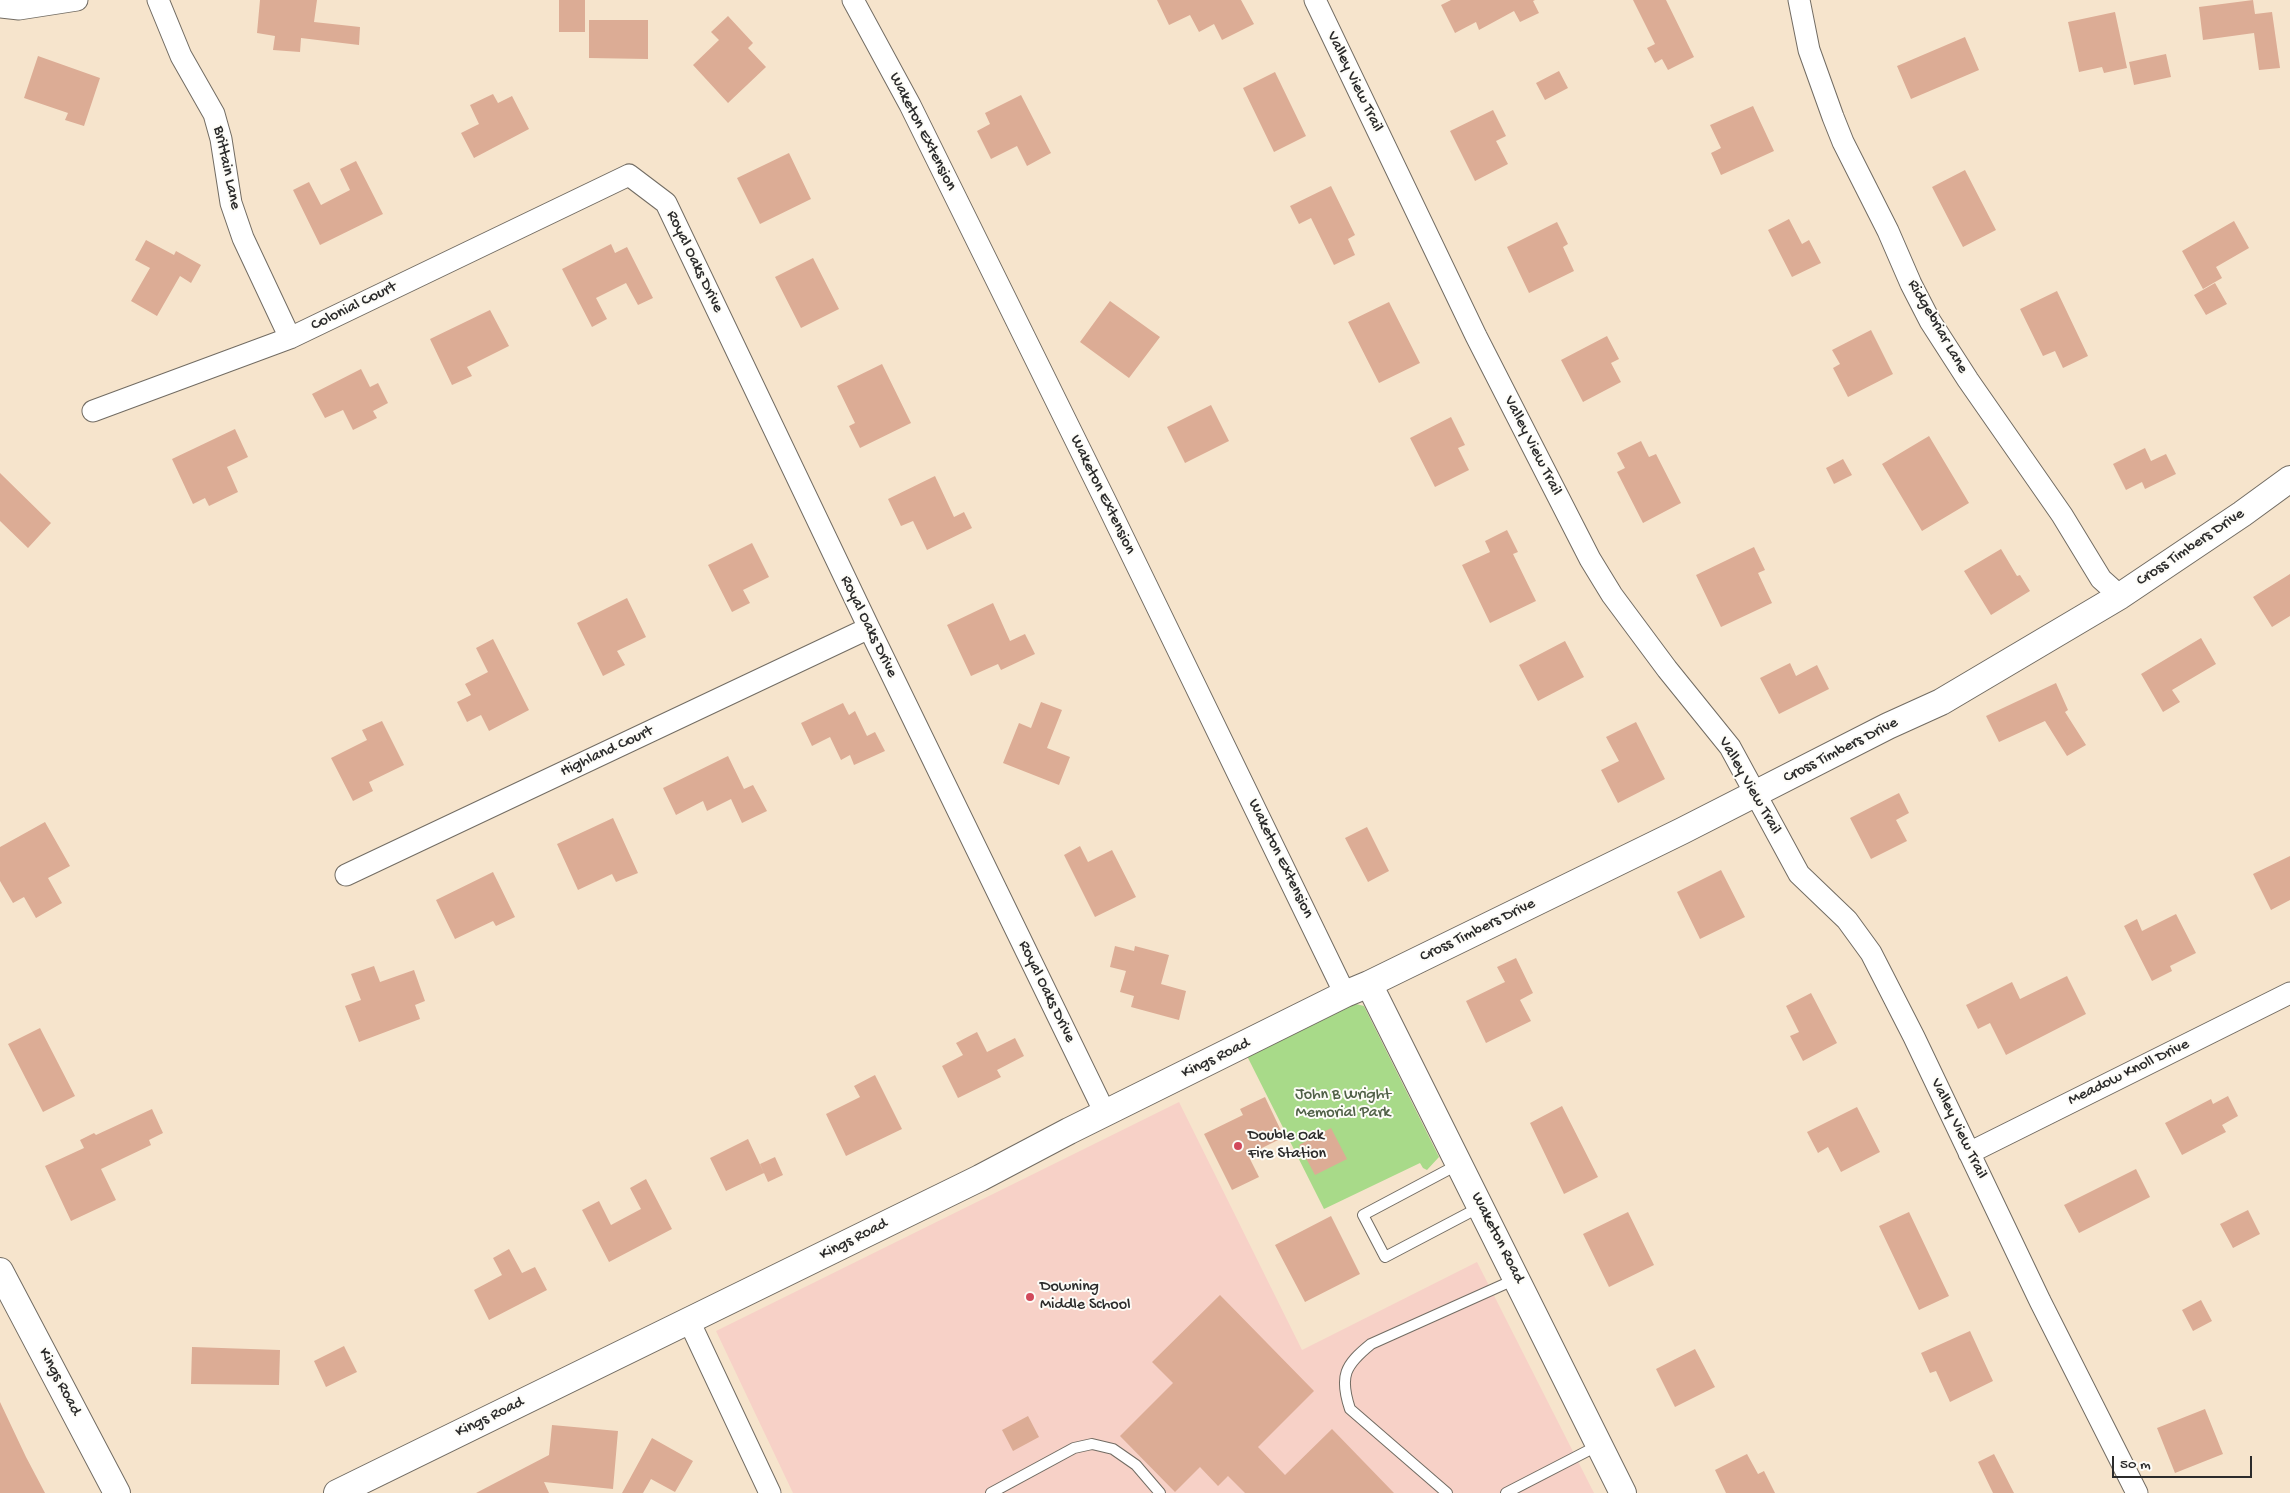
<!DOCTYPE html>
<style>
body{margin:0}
#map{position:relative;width:2290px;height:1493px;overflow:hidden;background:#f6e4cc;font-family:"Gochi Hand",sans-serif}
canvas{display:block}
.scale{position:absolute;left:2112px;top:1456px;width:140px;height:22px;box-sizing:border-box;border:2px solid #2b2b2b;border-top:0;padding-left:6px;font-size:15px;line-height:18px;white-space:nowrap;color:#2b2b2b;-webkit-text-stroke:4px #fdfcf7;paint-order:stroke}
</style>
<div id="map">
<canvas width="2290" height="1493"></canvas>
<div class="scale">50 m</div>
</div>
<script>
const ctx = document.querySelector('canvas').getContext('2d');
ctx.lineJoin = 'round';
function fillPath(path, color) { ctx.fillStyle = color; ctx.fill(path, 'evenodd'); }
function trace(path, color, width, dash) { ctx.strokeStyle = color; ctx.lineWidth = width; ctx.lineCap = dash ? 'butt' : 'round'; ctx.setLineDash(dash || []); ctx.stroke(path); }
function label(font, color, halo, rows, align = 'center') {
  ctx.font = font + ' "Gochi Hand",sans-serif'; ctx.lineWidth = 4; ctx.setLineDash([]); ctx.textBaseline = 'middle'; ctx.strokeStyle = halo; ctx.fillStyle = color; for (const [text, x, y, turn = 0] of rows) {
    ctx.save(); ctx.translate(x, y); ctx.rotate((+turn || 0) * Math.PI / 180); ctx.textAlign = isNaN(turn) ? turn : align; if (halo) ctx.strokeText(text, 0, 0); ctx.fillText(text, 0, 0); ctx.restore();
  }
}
fillPath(new Path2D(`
 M1179,1102L1302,1350L1477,1262L1594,1493H793L716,1331Z`), '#f7d1c7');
fillPath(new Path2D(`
 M1352,1003L1364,1006L1439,1157L1427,1170L1423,1168L1420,1163L1324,1209L1246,1054Z`), '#a8da89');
fillPath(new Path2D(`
 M260,0H317L314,22L360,27L359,45L301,38L300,52L273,50L275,36L257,33Z
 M559,0H585V32H559Z
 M1157,0H1241L1254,24L1222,40L1214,24L1199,32L1190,15L1169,25Z
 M1451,0H1535L1533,1L1539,13L1520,22L1514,11L1479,30L1476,22L1455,33L1441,5Z
 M1633,0H1666L1694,57L1668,70L1662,59L1655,63L1647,48L1655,44Z
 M2253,0L2255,14L2272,12L2280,68L2259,70L2254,33L2203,40L2199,7Z
 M2115,12L2127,68L2104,73L2102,67L2079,72L2068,22Z
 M728,16L753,43L748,48L766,67L728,103L693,65L719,40L711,32Z
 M589,20H648V59L589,58Z
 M1965,37L1979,70L1911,99L1897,66Z
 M2166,54L2171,77L2134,85L2129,62Z
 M38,56L100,78L84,126L65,120L68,113L24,98Z
 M1559,71L1568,88L1545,100L1536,83Z
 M1275,72L1306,136L1274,152L1243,88Z
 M493,94L498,103L512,96L529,129L474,158L461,133L479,124L470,105Z
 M1021,95L1051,153L1027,166L1017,146L991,159L977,131L990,124L985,113Z
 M1753,106L1774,151L1721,175L1711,153L1721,148L1710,125Z
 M1493,110L1506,136L1496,141L1508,164L1475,181L1450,131Z
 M789,153L811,199L760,224L737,178Z
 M356,161L383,214L320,245L293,190L309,182L321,205L350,190L340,169Z
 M1965,170L1996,230L1963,247L1932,187Z
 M1331,186L1355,235L1348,239L1355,255L1334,265L1311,218L1299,224L1290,206Z
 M1789,219L1802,244L1809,240L1821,263L1792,277L1768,230Z
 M2234,221L2249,248L2216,267L2222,278L2203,289L2182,251Z
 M1557,222L1568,244L1563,247L1574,271L1529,293L1507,247Z
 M146,240L174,255L176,251L201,265L191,283L180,276L157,316L131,301L150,268L135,260Z
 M611,244L615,253L627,247L653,298L638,305L626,283L596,298L607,319L592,327L562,269Z
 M813,258L839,309L801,328L775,277Z
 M2215,283L2227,304L2206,315L2194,295Z
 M2057,291L2088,356L2063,368L2055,351L2043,356L2020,309Z
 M1110,301L1160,337L1129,378L1080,342Z
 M1389,302L1420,363L1379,383L1348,322Z
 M490,310L509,346L467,367L472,376L452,385L430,339Z
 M1871,330L1893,374L1848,397L1833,368L1840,364L1832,350Z
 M1607,336L1619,359L1611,363L1621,382L1583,402L1561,360Z
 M882,364L911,423L860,448L849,426L855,423L837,386Z
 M361,369L370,387L378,383L388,403L373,411L377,418L353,430L343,410L325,418L312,394Z
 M1211,405L1229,441L1185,463L1167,427Z
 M1451,417L1465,445L1458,448L1469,470L1435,487L1410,438Z
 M235,429L248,457L227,467L238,492L209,506L205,498L193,504L172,459Z
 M1929,436L1969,503L1922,531L1882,464Z
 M1641,441L1649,457L1656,454L1681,503L1643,523L1617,472L1625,468L1617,453Z
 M2145,448L2151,461L2166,454L2176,474L2145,489L2142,482L2126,490L2113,464Z
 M1843,459L1852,475L1834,484L1826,468Z
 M0,473L51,523L28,548L0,521Z
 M935,476L954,517L964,512L972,528L927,550L913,521L901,526L888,499Z
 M1507,530L1518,552L1513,554L1536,601L1490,623L1462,565L1490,552L1485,541Z
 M752,543L769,577L743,590L750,603L732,612L708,565Z
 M1754,547L1765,570L1758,573L1772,603L1721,627L1696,575Z
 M2001,549L2017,576L2020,575L2030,591L1991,615L1964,571Z
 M2290,574V616L2272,627L2253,597Z
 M627,598L646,637L617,651L625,665L603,676L577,623Z
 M993,603L1010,641L1025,634L1035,654L1001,670L998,664L971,676L947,625Z
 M2201,638L2216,664L2172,690L2180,702L2163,712L2141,674Z
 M493,639L529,710L489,731L481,715L467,722L457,702L471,695L465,684L488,672L476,648Z
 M1565,641L1584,677L1538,701L1519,665Z
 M1790,663L1796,676L1817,665L1829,689L1779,714L1760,678Z
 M2056,683L2068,710L2065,712L2086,745L2067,756L2045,721L1999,742L1986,716Z
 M1041,702L1062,710L1047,748L1070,757L1059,785L1003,763L1019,723L1031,728Z
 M843,703L849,715L855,711L867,736L875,732L885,751L854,765L850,755L841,760L830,737L812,746L801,723Z
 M382,721L404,765L369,782L373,791L353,801L331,758L367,740L362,730Z
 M1636,722L1665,779L1618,803L1601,770L1619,761L1606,737Z
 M728,756L744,789L753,785L767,811L742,823L731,799L707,811L703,801L676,815L663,788Z
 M1899,793L1909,813L1896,820L1907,841L1871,859L1850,818Z
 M613,818L638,873L616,882L612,874L578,890L557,844Z
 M45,822L70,866L48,878L62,903L36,918L24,897L13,903L0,881V847Z
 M1367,827L1389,871L1368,882L1345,838Z
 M1080,846L1088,862L1112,850L1136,897L1095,917L1064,855Z
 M2290,856V900L2271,910L2253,874Z
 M1721,870L1745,917L1700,939L1677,892Z
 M493,872L515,917L496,926L493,921L455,939L436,900Z
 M2176,914L2196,953L2170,966L2172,971L2152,981L2124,926L2137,919L2142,931Z
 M1115,946L1134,951L1135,946L1169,955L1161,984L1186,991L1179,1020L1131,1007L1134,996L1120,992L1126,971L1110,967Z
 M1516,958L1533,993L1520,1000L1531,1021L1486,1043L1466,1001L1505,982L1497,967Z
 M374,966L380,982L414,970L425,1001L415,1005L420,1019L359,1042L345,1006L361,1000L351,974Z
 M2067,976L2086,1014L2006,1055L1990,1023L1978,1029L1966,1005L2012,982L2020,999Z
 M1811,993L1837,1043L1803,1061L1790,1036L1799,1032L1786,1006Z
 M40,1028L75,1096L43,1112L8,1044Z
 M977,1032L987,1052L1015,1038L1024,1056L997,1070L1001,1077L958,1098L942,1066L963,1055L956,1043Z
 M875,1075L902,1129L846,1156L826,1114L860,1097L854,1086Z
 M2228,1096L2238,1116L2222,1125L2226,1132L2182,1155L2165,1123L2211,1099L2213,1104Z
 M1265,1097L1284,1137L1248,1155L1259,1177L1232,1190L1204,1134L1243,1115L1240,1109Z
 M1562,1106L1598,1177L1564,1194L1530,1123Z
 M1857,1107L1880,1152L1841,1172L1828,1147L1818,1153L1807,1132Z
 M152,1109L163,1133L149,1140L151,1145L101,1169L116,1200L71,1221L45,1166L84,1148L80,1140L94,1133L96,1135Z
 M1331,1128L1347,1159L1315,1175L1299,1145Z
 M748,1139L764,1173L726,1191L710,1158Z
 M775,1157L783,1175L768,1182L760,1164Z
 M2136,1169L2150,1197L2079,1233L2064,1205Z
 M646,1179L672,1229L609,1262L582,1210L599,1201L611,1225L641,1209L630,1188Z
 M2248,1210L2260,1234L2233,1248L2220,1224Z
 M1628,1212L1654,1265L1609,1287L1583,1234Z
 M1909,1212L1949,1296L1919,1310L1879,1226Z
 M1331,1216L1360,1274L1305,1302L1275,1245Z
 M509,1249L522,1273L535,1267L547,1290L489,1320L474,1290L502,1275L493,1258Z
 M1220,1295L1314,1391L1258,1447L1285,1475L1332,1429L1394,1493H1245L1228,1476L1218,1486L1200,1467L1175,1492L1120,1436L1173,1383L1152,1362Z
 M2201,1300L2212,1321L2193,1331L2182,1310Z
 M1970,1331L1993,1381L1950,1402L1936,1371L1930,1373L1921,1353Z
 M344,1346L357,1372L326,1387L314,1361Z
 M192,1347L280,1350L279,1385L191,1384Z
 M1695,1349L1715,1387L1675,1407L1656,1369Z
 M0,1402L26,1457L45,1493H0Z
 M2205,1409L2223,1454L2175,1473L2157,1428Z
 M1028,1416L1039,1437L1013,1451L1002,1430Z
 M552,1425L618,1431L613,1489L544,1482L549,1493H476L549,1455Z
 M652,1438L693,1461L675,1492L651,1479L643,1493H622Z
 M1747,1454L1758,1474L1764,1471L1775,1493H1726L1715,1470Z
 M1994,1454L2014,1493H1993L1978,1462Z`), '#dcac95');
const service = new Path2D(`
 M1459,1164L1363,1215L1385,1257L1480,1207
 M991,1493L1074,1448L1092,1444L1113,1449L1136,1465L1160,1493
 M1447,1493L1350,1409C1339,1376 1345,1365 1371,1344L1516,1279
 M1506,1493L1599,1445`);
const minor = new Path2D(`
 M158,0L181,56L214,114L221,139L231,203L243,238L290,338
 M853,0L910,105L1106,502L1345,994
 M1315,0L1476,336L1590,559L1612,595L1667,669L1730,747L1799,874L1847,920L1871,953L1914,1037L2040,1301L2137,1493
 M1799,0L1809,50L1833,117L1843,142L1888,231L1911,284L1930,321L1968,380L2062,515L2101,579L2120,596
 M0,7L19,9L77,0
 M93,411L290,338L629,175L666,203L869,628L1105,1113
 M346,875L869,628
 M1969,1153L2290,993
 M689,1321L770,1493`);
const tertiary = new Path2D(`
 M1369,984L1623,1493
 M0,1271L117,1493
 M337,1493L980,1178L1069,1131L1345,994L1369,984L1682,831L1888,726L1941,702L2120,596L2242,514L2290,479`);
trace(service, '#726c63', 12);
trace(minor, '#726c63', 23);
trace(tertiary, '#726c63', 28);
trace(service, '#fff', 10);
trace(minor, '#fff', 21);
trace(tertiary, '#fff', 26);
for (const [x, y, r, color] of [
 [1238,1146,5,"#d1495b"],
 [1030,1297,5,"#d1495b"]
]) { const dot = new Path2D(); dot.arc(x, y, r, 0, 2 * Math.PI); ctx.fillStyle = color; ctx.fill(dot); trace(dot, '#fdfcf7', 2); }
label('16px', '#2b2b2b', '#fdfcf7', [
 ["Valley View Trail",1354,82,64],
 ["Waketon Extension",922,132,63],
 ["Brittain Lane",226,168,78],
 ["Royal Oaks Drive",694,262,64],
 ["Colonial Court",354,307,-26],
 ["Ridgebriar Lane",1937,327,60],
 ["Valley View Trail",1532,446,63],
 ["Waketon Extension",1102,495,64],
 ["Cross Timbers Drive",2191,548,-34],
 ["Royal Oaks Drive",868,627,64],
 ["Cross Timbers Drive",1841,751,-27],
 ["Highland Court",607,752,-25],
 ["Valley View Trail",1749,786,60],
 ["Waketon Extension",1280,859,64],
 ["Cross Timbers Drive",1478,931,-26],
 ["Royal Oaks Drive",1046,992,64],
 ["Kings Road",1216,1059,-26],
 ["Meadow Knoll Drive",2129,1073,-26],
 ["Valley View Trail",1958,1129,64],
 ["Waketon Road",1497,1238,63],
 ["Kings Road",854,1240,-27],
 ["Kings Road",59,1382,62],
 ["Kings Road",490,1418,-26]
]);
label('16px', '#506047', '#fdfcf7', [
 ["John B Wright",1343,1096],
 ["Memorial Park",1343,1114]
]);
label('16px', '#2b2b2b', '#fdfcf7', [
 ["Double Oak",1248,1137],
 ["Fire Station",1248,1155],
 ["Downing",1040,1288],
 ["Middle School",1040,1306]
], 'left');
</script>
